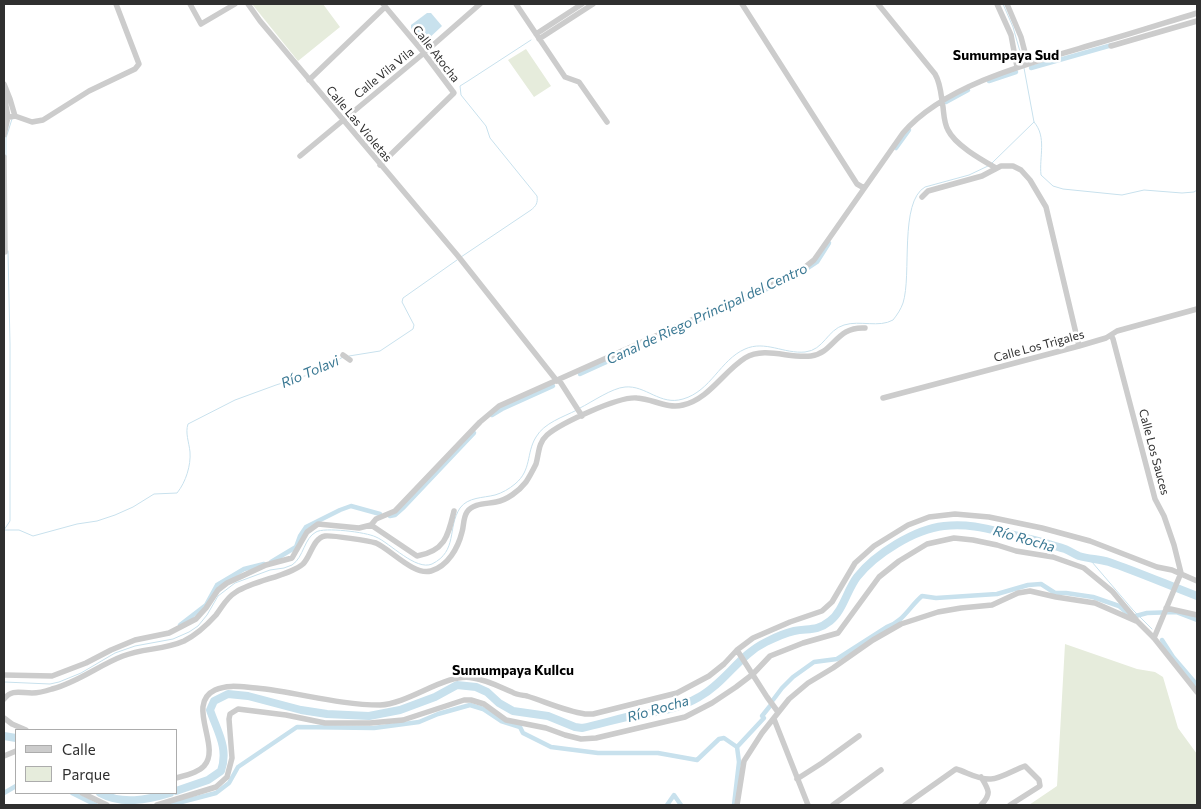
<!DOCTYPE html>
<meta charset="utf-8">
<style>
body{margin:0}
#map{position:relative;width:1201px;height:809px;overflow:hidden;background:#fff;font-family:Commissioner,sans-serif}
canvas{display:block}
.frame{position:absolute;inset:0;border:5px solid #2f2f2f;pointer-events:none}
.legend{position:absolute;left:15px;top:729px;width:162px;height:65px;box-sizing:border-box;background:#fff;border:1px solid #acacac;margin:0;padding:6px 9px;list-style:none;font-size:15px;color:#2f2f2f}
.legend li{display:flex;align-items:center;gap:10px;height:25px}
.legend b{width:25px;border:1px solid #acacac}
</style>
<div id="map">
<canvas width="1201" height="809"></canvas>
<div class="frame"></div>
<ul class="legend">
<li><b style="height:6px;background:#ccc"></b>Calle</li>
<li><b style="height:14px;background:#e6ecdc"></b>Parque</li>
</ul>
</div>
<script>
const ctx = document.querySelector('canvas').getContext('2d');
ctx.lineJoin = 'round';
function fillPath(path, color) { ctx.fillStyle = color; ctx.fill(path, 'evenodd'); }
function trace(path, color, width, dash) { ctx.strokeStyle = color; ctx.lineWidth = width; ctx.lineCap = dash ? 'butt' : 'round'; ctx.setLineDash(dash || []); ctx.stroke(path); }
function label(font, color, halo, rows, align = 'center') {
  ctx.font = font + ' Commissioner,sans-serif'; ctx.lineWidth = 5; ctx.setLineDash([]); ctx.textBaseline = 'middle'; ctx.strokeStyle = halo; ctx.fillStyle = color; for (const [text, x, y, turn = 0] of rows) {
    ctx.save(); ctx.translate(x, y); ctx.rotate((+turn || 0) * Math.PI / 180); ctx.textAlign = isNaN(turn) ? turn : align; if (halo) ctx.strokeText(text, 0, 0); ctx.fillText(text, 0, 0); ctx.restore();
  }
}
fillPath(new Path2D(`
 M252,4H323L340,27L298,61Z
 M526,49L551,86L534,97L508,60Z
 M1065,644L1137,669L1155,672L1163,677L1178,728L1197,754V805H1029L1057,786Z`), '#e6ecdc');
fillPath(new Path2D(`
 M427,13H431L442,26L425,42H422L411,28V25Z`), '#c8e1ed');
trace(new Path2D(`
 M1003,4L1013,27L1023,62
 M1024,68L1034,122C1047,137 1039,157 1041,175L1053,186L1063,189L1122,195L1144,190L1182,193L1194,192L1197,190
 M6,157V138L12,119
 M992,163L1034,122
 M461,257L531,210C536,206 538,203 537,196L490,138L486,126L461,95L460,86L468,81L531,40
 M349,356L380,351L413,329L414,325L402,302L403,298L457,260
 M580,408C592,402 612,388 625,387C646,385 660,406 683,399C711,391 720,360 745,349C765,340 784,354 805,352C824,350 827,330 844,325C860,320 879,328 893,320C897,315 901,309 903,303C912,275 899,202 925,187L969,175L988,166
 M4,530H19L33,536L77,524L97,521L115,515L133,507L154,494L177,493C186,482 191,465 190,452C189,442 185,433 188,424L235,400L276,385L314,373L343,357
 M4,530L10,521V344L8,251
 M1083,557L1092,562L1133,610L1152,629
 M4,682L50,684L59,682L81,673L115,653L135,646L173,639L189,632L198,626L207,615L218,596L235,583L270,570L284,568L292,565C304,557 304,538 316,532C324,527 366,532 376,537C390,543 416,571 432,564C458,551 447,528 460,508C468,497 483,498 495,495C502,493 509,489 515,484C532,470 526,453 536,437C544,423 563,417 577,410`), '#c8e1ed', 1);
trace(new Path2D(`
 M1031,68L1112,45
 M989,81L1016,72
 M946,102L968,90
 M896,148L909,130
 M799,274L817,262L829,243
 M580,374L778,284
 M492,415L502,409L553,386
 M390,516L395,515L404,507L474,433
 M271,562L296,547L300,536L306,527L340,510L351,506L380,514
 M180,625L206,605L217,585L244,569L264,564
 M1162,640L1173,657L1197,685
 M773,700L782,688L793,677L814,662L837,659L887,627C903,622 910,606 922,596L936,598L997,594L1028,585L1041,584L1055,593H1066L1093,597L1119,606L1132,617L1147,613L1176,612L1197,620
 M4,793L16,786
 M72,793L96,805
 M170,805L216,793L229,783L238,767L297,727L374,728L419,722L438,714L470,705L483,709L501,721L520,727L523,733L551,747L598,753H658L697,760L719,739L724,738L737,747L764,718L762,716L770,706
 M667,805L674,795L681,805
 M734,805L739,762L737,747`), '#c8e1ed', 4.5);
trace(new Path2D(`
 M4,736L16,738
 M176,791L208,780L221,771C229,748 217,731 210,710L214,701L228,694L248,696L301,710L327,714L369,716L400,710L435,697L457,685L476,687L487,692L499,703L513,711L548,716L575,727L582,728C602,724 622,717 642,714C661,712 682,707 699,697C725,683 739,655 766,642C774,638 785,633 794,631C809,628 816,632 830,621C843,611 847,590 857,577C875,554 915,529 944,526C972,523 991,530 1018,536C1034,540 1050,544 1065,549C1070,551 1074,554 1079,556C1089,559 1099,559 1109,562C1138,572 1168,585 1197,596
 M100,793C122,805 147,800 170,793`), '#c8e1ed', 8);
trace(new Path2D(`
 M190,4L201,24L235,4
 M248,4L260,21L458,256L557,381
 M516,4L565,77L579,82L607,122
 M742,4L857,184L864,188
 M878,4L935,74C941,84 941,96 943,107C944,115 944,123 948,130C955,145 982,160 996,168
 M997,4L1011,35L1017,67
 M1007,4L1021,37L1028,64
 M536,34L582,4
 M539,39L593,4
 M1111,46L1197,21
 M309,80L385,7
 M4,84L10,99L15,116
 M4,95L8,117L4,135
 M4,118L15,116L32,122L43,120L89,91L135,69L139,64L116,4
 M300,156L424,53L480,4
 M4,157L5,252
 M380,165L454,93L424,53L383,4
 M922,197L928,191L982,176L1001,166H1013L1021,170L1030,180L1046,207L1079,346
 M1111,335L1113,339L1155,499L1164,516L1174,545L1181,573L1154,638
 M343,355L350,360
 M559,380L582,416
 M883,398L1079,346L1106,338L1117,331L1197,309
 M371,525L417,556C445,551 448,536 454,511
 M1166,608L1197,615
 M737,650L767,697L778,712
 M4,675L52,676L86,663L111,650L135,640L169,633L196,619L206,608L218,590L227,583L266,565L292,558L307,532L318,524L359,528L371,525L376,519L395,511L480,422L499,406L799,272L814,260L903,133C946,83 1037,61 1098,43C1131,34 1164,23 1197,13
 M4,699C12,689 20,693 32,693C38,693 46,691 52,689C79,682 99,665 123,656C143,648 164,650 184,641C196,635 207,625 216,615C223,606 226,598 236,592C255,580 289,576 303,564C311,556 313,538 325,536C332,535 369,541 376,543C390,549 414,576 431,571C448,566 458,548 462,532C464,526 463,518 467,512C473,503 487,504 496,502C507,500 519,491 526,482C530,476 533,470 536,464C539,454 538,443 547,435C561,423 619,396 637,398C653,399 667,409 683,405C709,399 723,372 745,358C765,346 790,359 811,356C834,353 836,326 865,328
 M4,718L12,724L26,730
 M774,719L808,805
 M4,756L16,751
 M176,778C184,776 198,773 204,766C222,747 185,704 215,690C228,684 242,687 256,688C297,692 338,705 380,705C409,704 447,672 473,678C487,680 500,687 512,692C517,695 522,695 527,696C546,702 565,711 585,714H593L677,693L709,676L724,664L737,650L753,638L790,622L822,611L832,602L855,563L874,546L908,525L929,517L955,514L989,517L1042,528L1090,541L1157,567L1172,570L1197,581
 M797,779L822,763L859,736
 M82,793L107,805
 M157,805L216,787L227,777L232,758L229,719L230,714L238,709L286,715L325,723H370L403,720L464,700H471L484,704L506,720L546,728L565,735L581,739L596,738L685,717L712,703L736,687L753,674L770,656L803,643L838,633L879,577L899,561L927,544L954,538L973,540L997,545L1016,551L1053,557L1084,568L1112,591L1138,622L1154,638L1197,692
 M737,805L744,761L762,733L789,699L808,683L833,668L873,640L901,624L938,612L961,608L992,605L1018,593L1030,591L1056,597L1095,603L1136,621
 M833,805L881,770
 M905,805L956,769C967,772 978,780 991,779C1000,779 1016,769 1025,766L1039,780L1040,786L1010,805
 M981,805C992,794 989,790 981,777`), '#ccc', 5.5);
label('12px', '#2f2f2f', '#fff', [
 ["Calle Atocha",436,54,52],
 ["Calle Vila Vila",384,73,-39],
 ["Calle Las Violetas",359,124,50],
 ["Calle Los Trigales",1039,346,-15],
 ["Calle Los Sauces",1154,452,75]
]);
label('bold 14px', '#000', '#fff', [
 ["Sumumpaya Sud",1006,55],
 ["Sumumpaya Kullcu",513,670]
]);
label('italic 14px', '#3a7893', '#fff', [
 ["Canal de Riego Principal del Centro",707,314,-25],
 ["Río Tolavi",310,372,-23],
 ["Río Rocha",1024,539,16],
 ["Río Rocha",658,709,-16]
]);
</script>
